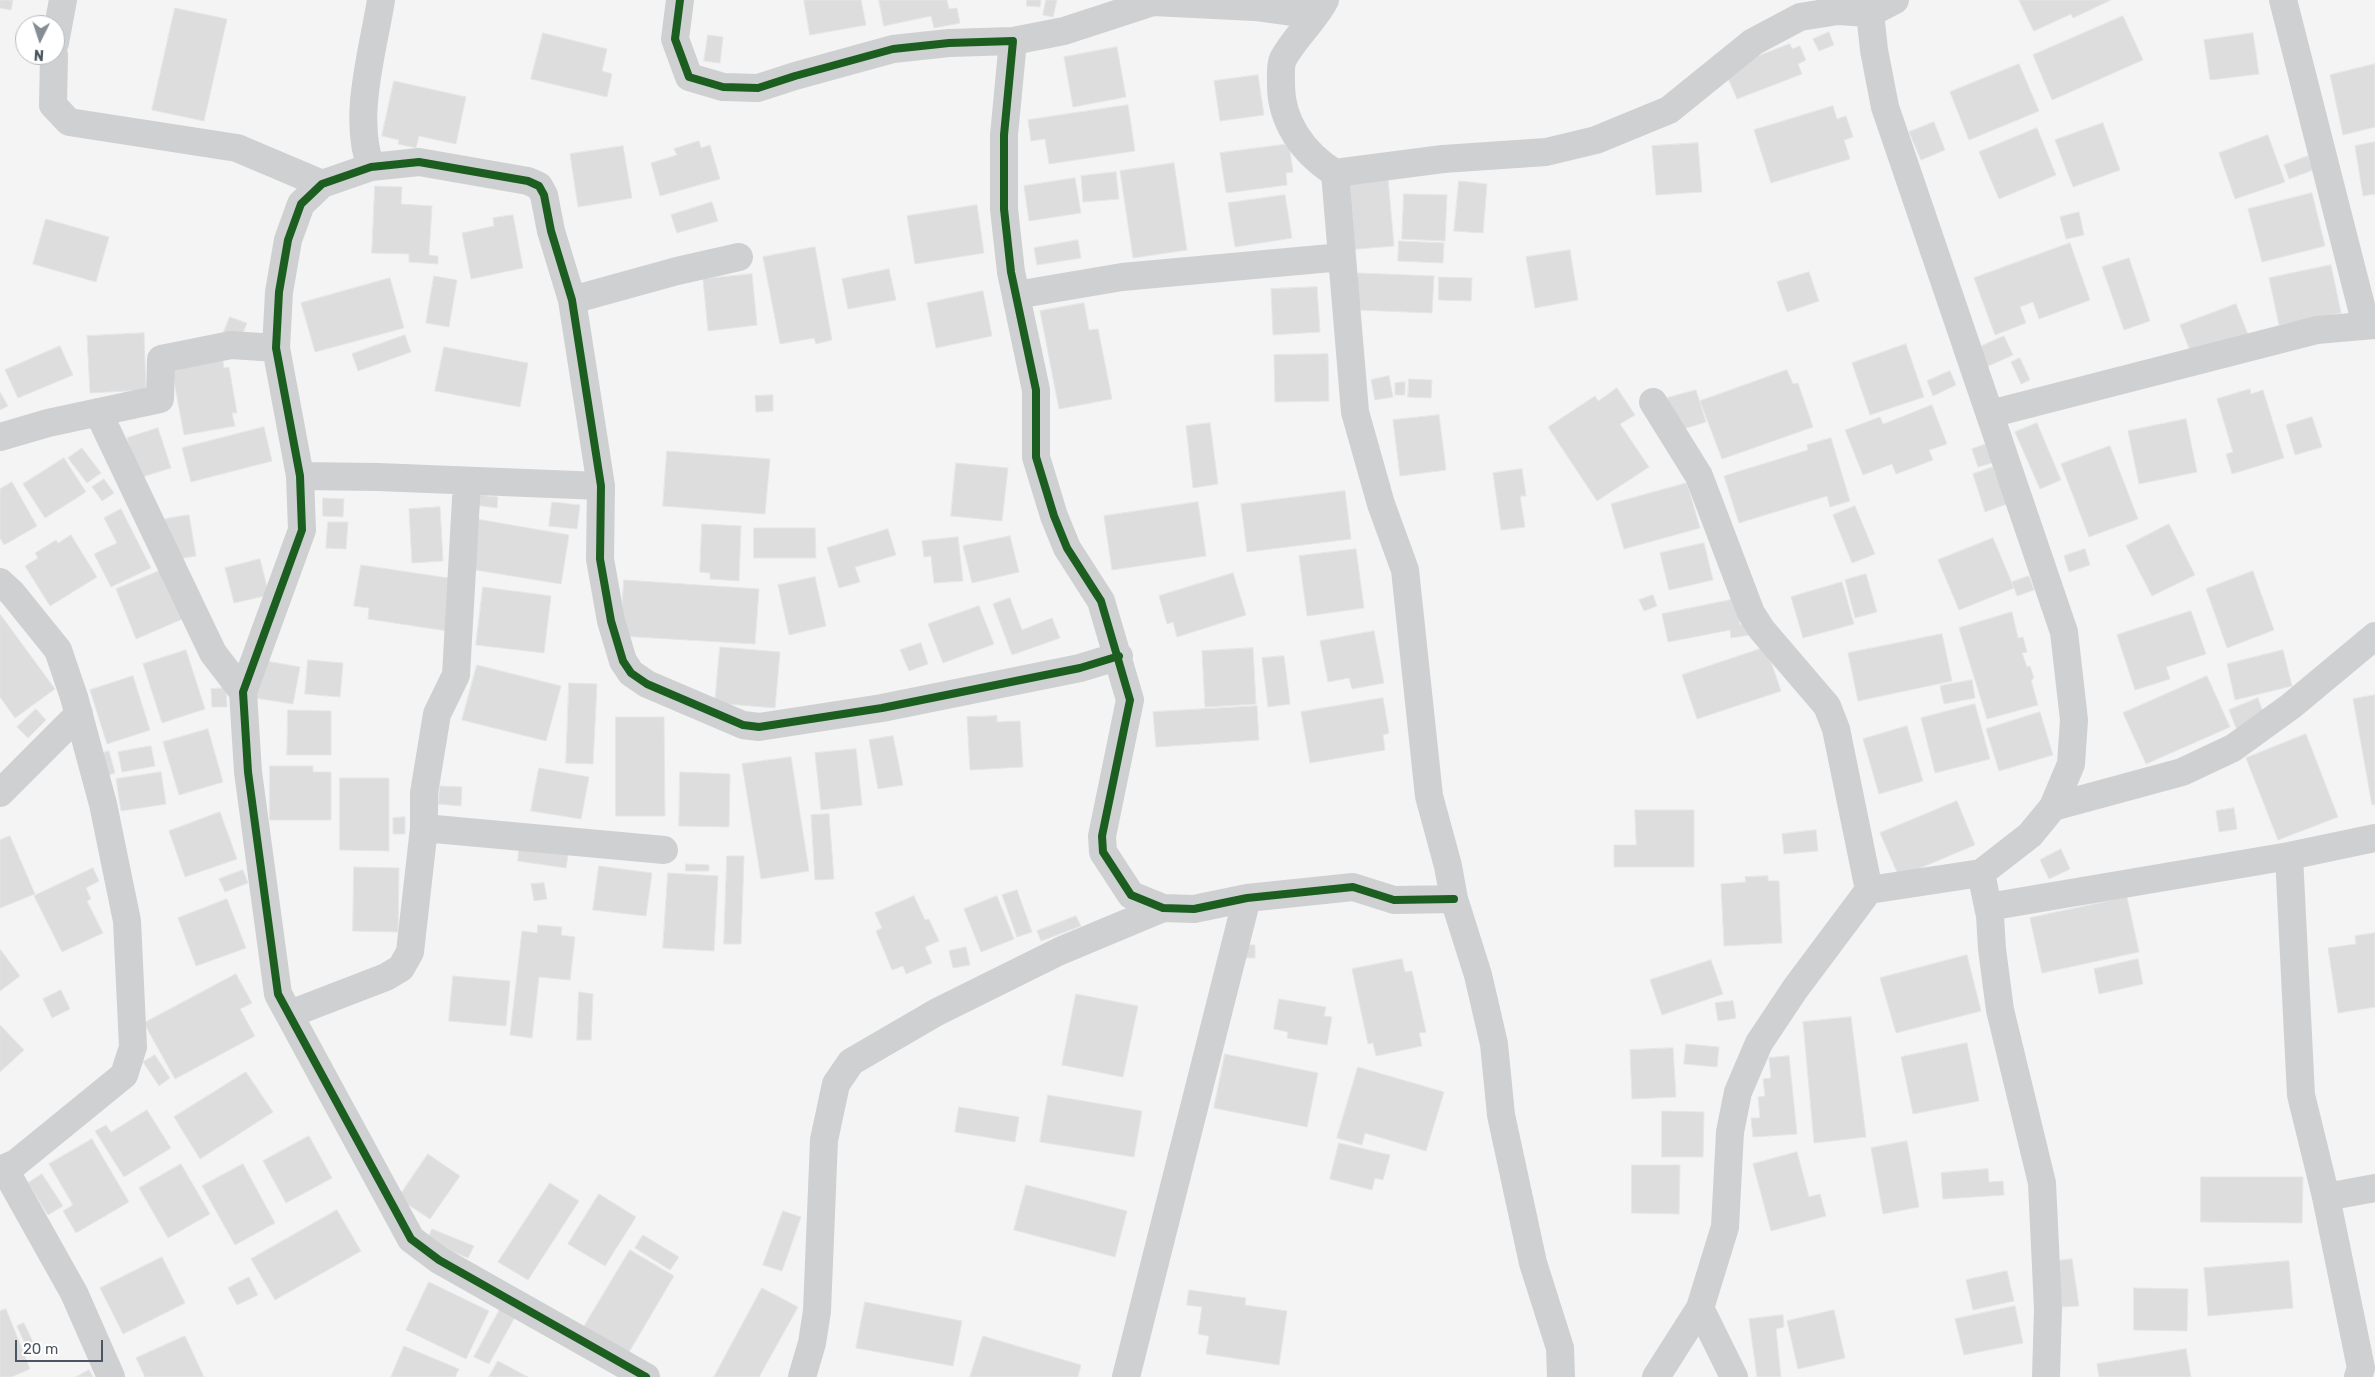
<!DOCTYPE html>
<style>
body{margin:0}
#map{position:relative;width:2375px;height:1377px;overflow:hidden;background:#f4f4f4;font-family:Rubik,sans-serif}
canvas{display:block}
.north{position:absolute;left:15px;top:15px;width:50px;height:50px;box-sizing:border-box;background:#fff;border:1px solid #b7bbc0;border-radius:50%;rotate:184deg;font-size:14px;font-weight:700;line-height:20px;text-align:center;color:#4a5661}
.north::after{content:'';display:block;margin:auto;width:18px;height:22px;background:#868d94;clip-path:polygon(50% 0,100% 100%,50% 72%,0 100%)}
.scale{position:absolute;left:15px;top:1340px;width:88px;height:22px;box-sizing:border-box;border:2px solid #4a5661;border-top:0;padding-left:6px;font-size:15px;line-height:18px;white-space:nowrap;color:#4a5661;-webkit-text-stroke:4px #fff;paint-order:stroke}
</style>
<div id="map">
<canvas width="2375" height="1377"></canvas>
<div class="north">N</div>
<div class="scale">20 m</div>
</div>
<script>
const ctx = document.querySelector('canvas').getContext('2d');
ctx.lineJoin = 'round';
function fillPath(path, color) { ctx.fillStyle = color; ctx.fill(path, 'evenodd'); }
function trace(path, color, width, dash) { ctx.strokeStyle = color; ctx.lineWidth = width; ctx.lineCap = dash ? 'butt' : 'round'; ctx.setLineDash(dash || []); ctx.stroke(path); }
const building = new Path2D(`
 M0,0H13L11,10L0,8Z
 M804,0H861L866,25L810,35Z
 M879,0H947L949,9L957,8L960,23L934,28L931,16L884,26Z
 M1027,0H1041L1040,7L1027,6Z
 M1046,0H1057L1053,17L1043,15Z
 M2019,0H2111L2073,18L2071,14L2034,31Z
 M175,8L227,19L204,121L152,110Z
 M2123,16L2143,60L2052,100L2033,55Z
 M1829,32L1834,45L1819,51L1813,39Z
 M543,33L607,49L602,71L612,74L607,97L531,79Z
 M2253,33L2259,74L2210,80L2204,40Z
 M708,35L723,37L720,63L704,61Z
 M1790,44L1792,49L1800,46L1806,60L1798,64L1802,74L1737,99L1724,69Z
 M1117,47L1126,97L1073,107L1064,57Z
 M2019,64L2039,111L1969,140L1950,92Z
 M2375,64V127L2343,135L2330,75Z
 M1258,75L1264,115L1220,121L1214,81Z
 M394,81L466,97L456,144L419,136L416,148L398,144L399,140L382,136Z
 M1128,105L1135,151L1049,164L1045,139L1031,141L1028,120Z
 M1833,106L1837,119L1846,116L1853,137L1844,140L1850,159L1771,183L1754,130Z
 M1934,122L1945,150L1921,160L1909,132Z
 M2103,123L2120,170L2073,187L2055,140Z
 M2037,128L2056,175L1999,199L1979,152Z
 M2268,135L2285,182L2235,199L2219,153Z
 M699,141L701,148L710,145L720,179L660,196L651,163L677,155L674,149Z
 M2375,142V194L2363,196L2355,146Z
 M1698,143L1702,192L1656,195L1652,146Z
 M1289,144L1293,172L1286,173L1287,185L1226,193L1220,153Z
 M623,146L632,198L578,207L570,154Z
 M2308,156L2313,170L2289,179L2284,165Z
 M1174,163L1187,250L1133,258L1120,171Z
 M1116,172L1119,199L1083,202L1081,176Z
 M1075,178L1081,213L1029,221L1024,186Z
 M1388,178L1394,246L1346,250L1339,182Z
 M1459,181L1487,184L1483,233L1454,231Z
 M375,186L402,187L401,204L432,206L429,255L438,256V264L409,262V254L372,253Z
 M2312,193L2325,246L2262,262L2248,209Z
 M1404,194L1447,195L1445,241L1402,239Z
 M1285,195L1292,238L1235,247L1228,203Z
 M712,202L718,221L677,233L671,215Z
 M977,205L984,253L915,264L907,216Z
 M2079,212L2084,235L2066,239L2060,217Z
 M513,215L523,268L471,279L462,233L494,226L493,218Z
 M46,219L109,237L96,282L33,264Z
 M1078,240L1081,258L1037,265L1034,248Z
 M1399,241L1444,243L1443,263L1398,261Z
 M2070,243L2090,300L2039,319L2033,302L2020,307L2026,323L1995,335L1974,278Z
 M815,247L832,340L816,344L814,338L780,344L763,257Z
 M1570,250L1578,300L1535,308L1526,257Z
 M2129,258L2150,321L2124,330L2102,267Z
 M2331,265L2341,313L2279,325L2269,278Z
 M889,269L896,300L848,309L842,279Z
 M1809,272L1819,301L1787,312L1777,282Z
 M1358,273L1434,276L1432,313L1356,310Z
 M752,274L757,325L708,331L703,279Z
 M434,276L457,280L449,327L426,323Z
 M1439,277L1472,278L1471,301L1439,300Z
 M390,278L404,328L315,352L301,303Z
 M1317,287L1320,332L1273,335L1271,289Z
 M983,291L992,336L936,348L927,303Z
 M1084,303L1089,330L1098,329L1112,399L1059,409L1040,311Z
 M2236,304L2249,337L2193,358L2180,325Z
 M230,317L247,323L239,343L222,336Z
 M144,333L146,390L90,393L87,336Z
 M405,335L411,352L358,371L352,354Z
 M2004,336L2013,355L1986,367L1977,348Z
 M1906,344L1924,397L1870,415L1852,363Z
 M60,346L73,375L18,398L5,370Z
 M444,347L528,363L520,407L435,391Z
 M1328,354L1329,401L1275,402L1274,355Z
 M222,355L224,368L229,367L237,413H232L235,426L184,435L171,365Z
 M2020,358L2030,380L2021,384L2011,362Z
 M1787,370L1793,384L1798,383L1813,427L1722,459L1700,401Z
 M1950,371L1956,385L1933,396L1927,381Z
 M1389,376L1393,397L1375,400L1371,380Z
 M1409,379L1432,380L1431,398L1408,397Z
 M1405,382V395H1395V383Z
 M1617,388L1635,415L1620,424L1649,467L1597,501L1548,427L1595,396L1598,401Z
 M2250,389L2251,394L2263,390L2284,458L2232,474L2226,454L2233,452L2217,399Z
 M1696,390L1706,422L1677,431L1667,398Z
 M0,392L8,406L0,410Z
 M773,395V411L756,412L755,396Z
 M1932,405L1947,444L1929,450L1933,460L1896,474L1892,464L1863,475L1845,430L1880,417L1883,424Z
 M1439,415L1446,470L1400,476L1393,420Z
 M2312,417L2322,447L2295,455L2286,425Z
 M2186,419L2197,472L2139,484L2128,431Z
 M1210,423L1218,484L1193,488L1186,426Z
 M2037,423L2061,480L2040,489L2015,432Z
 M264,427L272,461L191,482L182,448Z
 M158,428L171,468L139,478L127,438Z
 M1831,438L1850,501L1830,507L1827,496L1739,523L1724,476L1808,450L1807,445Z
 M1989,443L1995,462L1978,467L1972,449Z
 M2110,446L2138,519L2089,537L2061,464Z
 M82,448L101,473L87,483L68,458Z
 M667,451L770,459L765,514L663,506Z
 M64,458L86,492L45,518L23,484Z
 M956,463L1008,468L1002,521L951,516Z
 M1993,467L2007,504L1985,512L1973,474Z
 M1522,469L1526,496H1520L1525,527L1501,530L1493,473Z
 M104,479L114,493L102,501L92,487Z
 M12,482L37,526L4,545L0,538V489Z
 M1687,483L1700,528L1624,549L1611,504Z
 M1345,491L1351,539L1247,552L1241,504Z
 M476,495L498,497L497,508L475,505Z
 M323,498L344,499L343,517L323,516Z
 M552,502L580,505L577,529L549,526Z
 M1198,502L1206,556L1112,570L1104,516Z
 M1855,506L1875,554L1852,563L1833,515Z
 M440,507L443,561L412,563L409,509Z
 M121,509L151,568L111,587L94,554L117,543L104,518Z
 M189,515L196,556L172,560L165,519Z
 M471,518L569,535L561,584L463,568Z
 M328,522H348L346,549L326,548Z
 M702,524L741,526L739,581L710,579V573L700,572Z
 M2169,524L2195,575L2152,596L2126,546Z
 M754,528H815L816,558H754Z
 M888,529L896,555L855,567L860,582L839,588L827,548Z
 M71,535L97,577L50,606L25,566L38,558L35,553L56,540L58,543Z
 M1010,536L1019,572L972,583L963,546Z
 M958,537L963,581L934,583L931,556L924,557L922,541Z
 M1993,538L2014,588L1959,610L1938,560Z
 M1704,543L1713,580L1669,590L1660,553Z
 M1356,549L1364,608L1307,616L1299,556Z
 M2085,549L2090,565L2069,572L2064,556Z
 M260,559L269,595L234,603L225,568Z
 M361,565L455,579L447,631L368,619L369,608L354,606Z
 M164,569L185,618L136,639L116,589Z
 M2253,571L2274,630L2227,648L2206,589Z
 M1233,573L1246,615L1177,637L1173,622L1167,624L1159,596Z
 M1866,574L1877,612L1855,618L1845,580Z
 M2029,576L2034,590L2017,596L2012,582Z
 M815,577L826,626L789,635L778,585Z
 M624,580L759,589L755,644L620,636Z
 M1842,582L1854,624L1803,638L1791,597Z
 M483,587L551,596L544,653L476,645Z
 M1653,595L1657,606L1644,611L1639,600Z
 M1010,598L1022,630L1052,618L1060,638L1012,655L993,604Z
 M1735,599L1740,625L1748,623L1750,635L1731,638L1730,630L1668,642L1662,614Z
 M979,606L994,644L943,663L928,624Z
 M2191,611L2206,654L2166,667L2170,679L2135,690L2117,635Z
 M2012,612L2018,638L2023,637L2027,652L2022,653L2027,667L2030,666L2034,678L2031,680L2038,705L1987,719L1959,628Z
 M0,614L55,689L15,718L0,697Z
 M1374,631L1384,683L1352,689L1349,678L1328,682L1320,641Z
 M1942,634L1952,681L1858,701L1848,653Z
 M921,643L928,664L909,671L900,650Z
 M720,647L780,652L775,708L715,703Z
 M1766,647L1781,691L1697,719L1682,675Z
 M1253,648L1256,704L1205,707L1202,651Z
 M186,650L205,709L162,723L143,664Z
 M2283,650L2292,686L2235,700L2227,664Z
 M1284,656L1290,704L1268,707L1262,658Z
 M261,660L300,667L293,704L255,698Z
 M308,660L343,663L340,697L305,694Z
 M477,665L561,686L546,741L462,720Z
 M133,676L150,730L107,744L90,690Z
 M2207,676L2230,727L2146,764L2123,713Z
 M1972,680L1975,698L1944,704L1940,686Z
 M569,683L597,684L593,764L566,763Z
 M226,688L227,707H212L211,689Z
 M2375,695V804L2372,805L2353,699Z
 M1383,698L1389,733L1383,735L1385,750L1310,763L1301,712Z
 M2258,698L2265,717L2236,728L2229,710Z
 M1975,704L1990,759L1935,773L1921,718Z
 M1257,706L1259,740L1156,747L1153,712Z
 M36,709L46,720L28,738L17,727Z
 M288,710L331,711V755H287Z
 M2040,712L2053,755L1999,771L1986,729Z
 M997,716V722L1020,721L1023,767L970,770L967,717Z
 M616,717H664L665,816H616Z
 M1907,726L1923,781L1879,794L1863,739Z
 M208,729L223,782L179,795L163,742Z
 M2306,734L2338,817L2278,840L2246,758Z
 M893,736L903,785L878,789L869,740Z
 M151,746L155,766L122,772L118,752Z
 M856,749L862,805L821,810L815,753Z
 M109,751L115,773L101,778L94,756Z
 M791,757L809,871L761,879L742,764Z
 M270,766H313V772H331V820H270Z
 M539,768L589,777L581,819L531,811Z
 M161,772L166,804L121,811L116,779Z
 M680,772L730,774L729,827L679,826Z
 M340,778H389V851L340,850Z
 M440,786L462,787L461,806L438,804Z
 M1957,801L1975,845L1899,877L1880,833Z
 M2234,808L2237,829L2219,832L2216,811Z
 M1635,810H1694V867H1614V845H1636Z
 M220,812L237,859L185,877L169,831Z
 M829,814L834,879L815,880L811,815Z
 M405,817V834H393V818Z
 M1816,830L1818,851L1784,854L1782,834Z
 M10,836L35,894L0,908V840Z
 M520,842L569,849L566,868L518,861Z
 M2061,849L2070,869L2049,879L2040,860Z
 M727,856H744L741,944H724Z
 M686,864L709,865V871H686Z
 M599,866L652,873L646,916L593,910Z
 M354,867L399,868L398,932L353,931Z
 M93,868L99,881L86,888L91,899L87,901L103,933L62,952L34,896Z
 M243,870L248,883L225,892L219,879Z
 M668,873L718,876L714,951L663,948Z
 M1768,876V881H1779L1782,943L1724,946L1721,884L1746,882L1745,877Z
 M544,883L547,899L534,901L531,884Z
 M1017,890L1032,932L1017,937L1002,895Z
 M914,896L925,920L929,919L939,941L925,947L932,963L906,974L903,966L892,970L876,931L882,928L875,913Z
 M997,896L1014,939L981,952L964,909Z
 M2127,897L2139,952L2042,973L2030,918Z
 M227,899L246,948L196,966L178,918Z
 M1076,916L1081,926L1041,941L1037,931Z
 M538,925L562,927L561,935L575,937L570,980L539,977L532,1038L510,1035L522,931L537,933Z
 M2375,933V1007L2338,1013L2328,948L2356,944L2355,936Z
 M1246,945H1255V958H1245Z
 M966,947L970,965L953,968L949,951Z
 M0,949L20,976L0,991Z
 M1967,955L1981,1011L1896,1033L1880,978Z
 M1402,959L1405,972L1412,971L1426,1032L1419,1033L1422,1046L1376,1056L1373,1043L1368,1044L1352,969Z
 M2138,959L2143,984L2099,994L2094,969Z
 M1711,960L1723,994L1662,1015L1650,980Z
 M236,974L252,1003L240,1009L255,1036L175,1079L144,1023Z
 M453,976L510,981L506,1026L449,1021Z
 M61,990L70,1009L52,1018L43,999Z
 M579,992L593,994L591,1040H577Z
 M1076,994L1138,1006L1123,1077L1062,1065Z
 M1279,999L1326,1007L1324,1016L1332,1017L1327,1045L1287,1038L1288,1032L1274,1029Z
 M1733,1001L1736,1018L1718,1021L1715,1003Z
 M1851,1017L1866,1137L1814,1143L1803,1022Z
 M0,1025L24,1050L0,1072Z
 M1967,1043L1979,1101L1913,1114L1901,1057Z
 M1686,1044L1719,1047L1717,1067L1684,1064Z
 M1673,1048L1676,1097L1632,1099L1630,1050Z
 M1225,1054L1318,1073L1307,1127L1214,1108Z
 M155,1055L170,1078L159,1086L143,1062Z
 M1789,1056L1797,1134L1753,1137L1751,1118H1760L1758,1097L1765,1096L1763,1079L1771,1078L1769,1058Z
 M1358,1067L1444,1092L1426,1151L1365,1133L1362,1145L1337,1138Z
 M246,1072L273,1112L200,1159L174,1117Z
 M1048,1095L1142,1111L1134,1157L1040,1142Z
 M959,1107L1019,1117L1015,1142L955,1132Z
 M147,1110L171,1148L124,1177L95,1131L106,1125L111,1132Z
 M1662,1111L1704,1112L1703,1157H1662Z
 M309,1136L332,1178L286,1203L263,1161Z
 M92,1139L129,1202L76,1233L63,1211L73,1205L49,1164Z
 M1907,1141L1919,1207L1883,1214L1871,1148Z
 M1339,1143L1390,1155L1383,1180L1375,1178L1372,1190L1330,1179Z
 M1797,1152L1809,1197L1820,1194L1826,1216L1771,1231L1753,1164Z
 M428,1154L460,1176L430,1219L398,1198Z
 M181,1164L210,1214L168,1238L139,1188Z
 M243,1164L275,1223L235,1245L202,1186Z
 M1632,1165H1680L1679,1214L1632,1213Z
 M1988,1169L1989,1182L2003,1181L2004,1195L1943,1199L1941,1173Z
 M42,1174L63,1206L48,1215L28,1183Z
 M2201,1177H2303L2302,1223L2201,1222Z
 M550,1183L579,1201L528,1280L498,1262Z
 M1026,1185L1127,1211L1115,1257L1014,1230Z
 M599,1194L636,1217L605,1266L568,1244Z
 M337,1210L361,1251L275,1300L251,1259Z
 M783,1211L801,1217L782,1271L763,1265Z
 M432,1229L474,1246L468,1258L427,1241Z
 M643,1235L679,1257L670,1270L635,1248Z
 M630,1250L674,1276L625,1359L580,1333Z
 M162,1257L185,1303L123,1334L100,1288Z
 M2072,1259L2079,1306L2062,1307L2056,1261Z
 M2289,1261L2293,1308L2208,1316L2204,1268Z
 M2007,1271L2014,1301L1973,1310L1966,1280Z
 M249,1277L258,1295L237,1305L228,1288Z
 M429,1282L489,1311L466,1359L406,1330Z
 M762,1288L798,1307L759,1377H714Z
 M2134,1288L2188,1289L2187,1331L2134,1330Z
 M1189,1290L1246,1298L1245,1305L1287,1311L1279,1365L1206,1354L1209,1336L1198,1334L1202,1307L1187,1305Z
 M865,1302L962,1321L953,1366L856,1348Z
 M2015,1306L2023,1343L1964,1355L1955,1319Z
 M6,1309L30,1369L11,1377H0V1311Z
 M500,1309L515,1317L489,1364L474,1357Z
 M1834,1310L1845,1358L1798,1369L1787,1321Z
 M1783,1315L1784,1327L1776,1329L1781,1377H1757L1749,1319Z
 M24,1323L33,1342L26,1346L17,1326Z
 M185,1336L204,1377H145L136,1358Z
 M983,1336L1081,1365L1078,1377H970Z
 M404,1346L459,1369L455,1377H391Z
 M2186,1349L2191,1377H2099L2097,1364Z
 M498,1361L528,1377H489Z
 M89,1370L93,1377H76Z`);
fillPath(building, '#ddddde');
trace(building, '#e5e6e7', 1);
trace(new Path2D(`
 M680,0L675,39L689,77L723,87L758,88L795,76L893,49L949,43L1013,41L1004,135V209L1011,272L1036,390V457L1054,516L1067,548L1101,601L1130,700L1102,836L1103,852L1131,895L1163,908L1194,909L1247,898L1353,887L1394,900L1454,899
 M1325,0C1315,20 1294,38 1283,59C1280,66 1281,75 1281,82C1280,121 1303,153 1335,173L1443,159L1546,152L1596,140L1669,110L1753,42L1800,17L1838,11L1870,13L1895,0
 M2283,0L2366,325
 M1013,41L1064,31L1153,2L1255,7L1314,15
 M55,43L63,0
 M54,55L53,105L69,122L237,148L322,184
 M371,167C352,118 373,51 381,0
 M1335,173L1355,412L1381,504L1405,570L1429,796L1448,866L1454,899L1478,975L1494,1044L1501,1115L1533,1263L1560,1348L1561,1377
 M1016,295L1122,277L1342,257
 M572,300L677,271L739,257
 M1653,402L1699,476L1751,613L1762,630L1827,706L1836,729L1869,890
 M98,412L213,653L243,692
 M1990,414L2317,330L2375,325
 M0,437L48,423L160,399L161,359L231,345L276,348
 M300,476L378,477L601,486
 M0,582L12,593L58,650L74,697L103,804L127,921L133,1047L124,1075L16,1163L0,1170
 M0,793L79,714
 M2053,807L2182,772L2233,748L2291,706L2375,636
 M424,828L664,850
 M2289,856L2301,1095L2326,1197L2361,1368L2358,1377
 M1981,873L1990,916L1992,949L2000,1010L2042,1183L2048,1309L2046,1377
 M1988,907L2289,856L2375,838
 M290,1014L386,977L401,968L410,952L424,828V793L437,714L456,675L467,482
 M4,1168L74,1293L111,1377
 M2326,1197L2375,1188
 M1700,1308L1734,1377
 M646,1377L439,1260L411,1239L278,994L248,772L243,692L302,530L300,476L276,348L279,292L288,240L301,204L322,184L371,167L419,162L528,181L539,186L544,195L551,231L572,300L601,486L600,559L611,621L623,661L631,673L647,684L743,725L759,727L882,708L1080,668L1119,656
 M802,1377L812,1343L817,1311L824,1140L836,1084L851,1062L937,1012L1060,951L1163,908
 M1126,1377L1247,898
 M1656,1377L1700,1308L1725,1227L1730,1132L1738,1092L1759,1043L1795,989L1869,890L1981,873L2030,835L2053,807L2071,764L2074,720L2064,632L1885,107L1874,50L1870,13`), '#ced0d2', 28);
trace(new Path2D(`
 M680,0L675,39L689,77L723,87L758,88L795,76L893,49L949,43L1013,41L1004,135V209L1011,272L1036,390V457L1054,516L1067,548L1101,601L1130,700L1102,836L1103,852L1131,895L1163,908L1194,909L1247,898L1353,887L1394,900L1454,899
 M646,1377L439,1260L411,1239L278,994L248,772L243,692L302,530L300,476L276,348L279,292L288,240L301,204L322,184L371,167L419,162L528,181L539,186L544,195L551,231L572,300L601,486L600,559L611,621L623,661L631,673L647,684L743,725L759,727L882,708L1080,668L1119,656`), '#1b5e20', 8);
</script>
